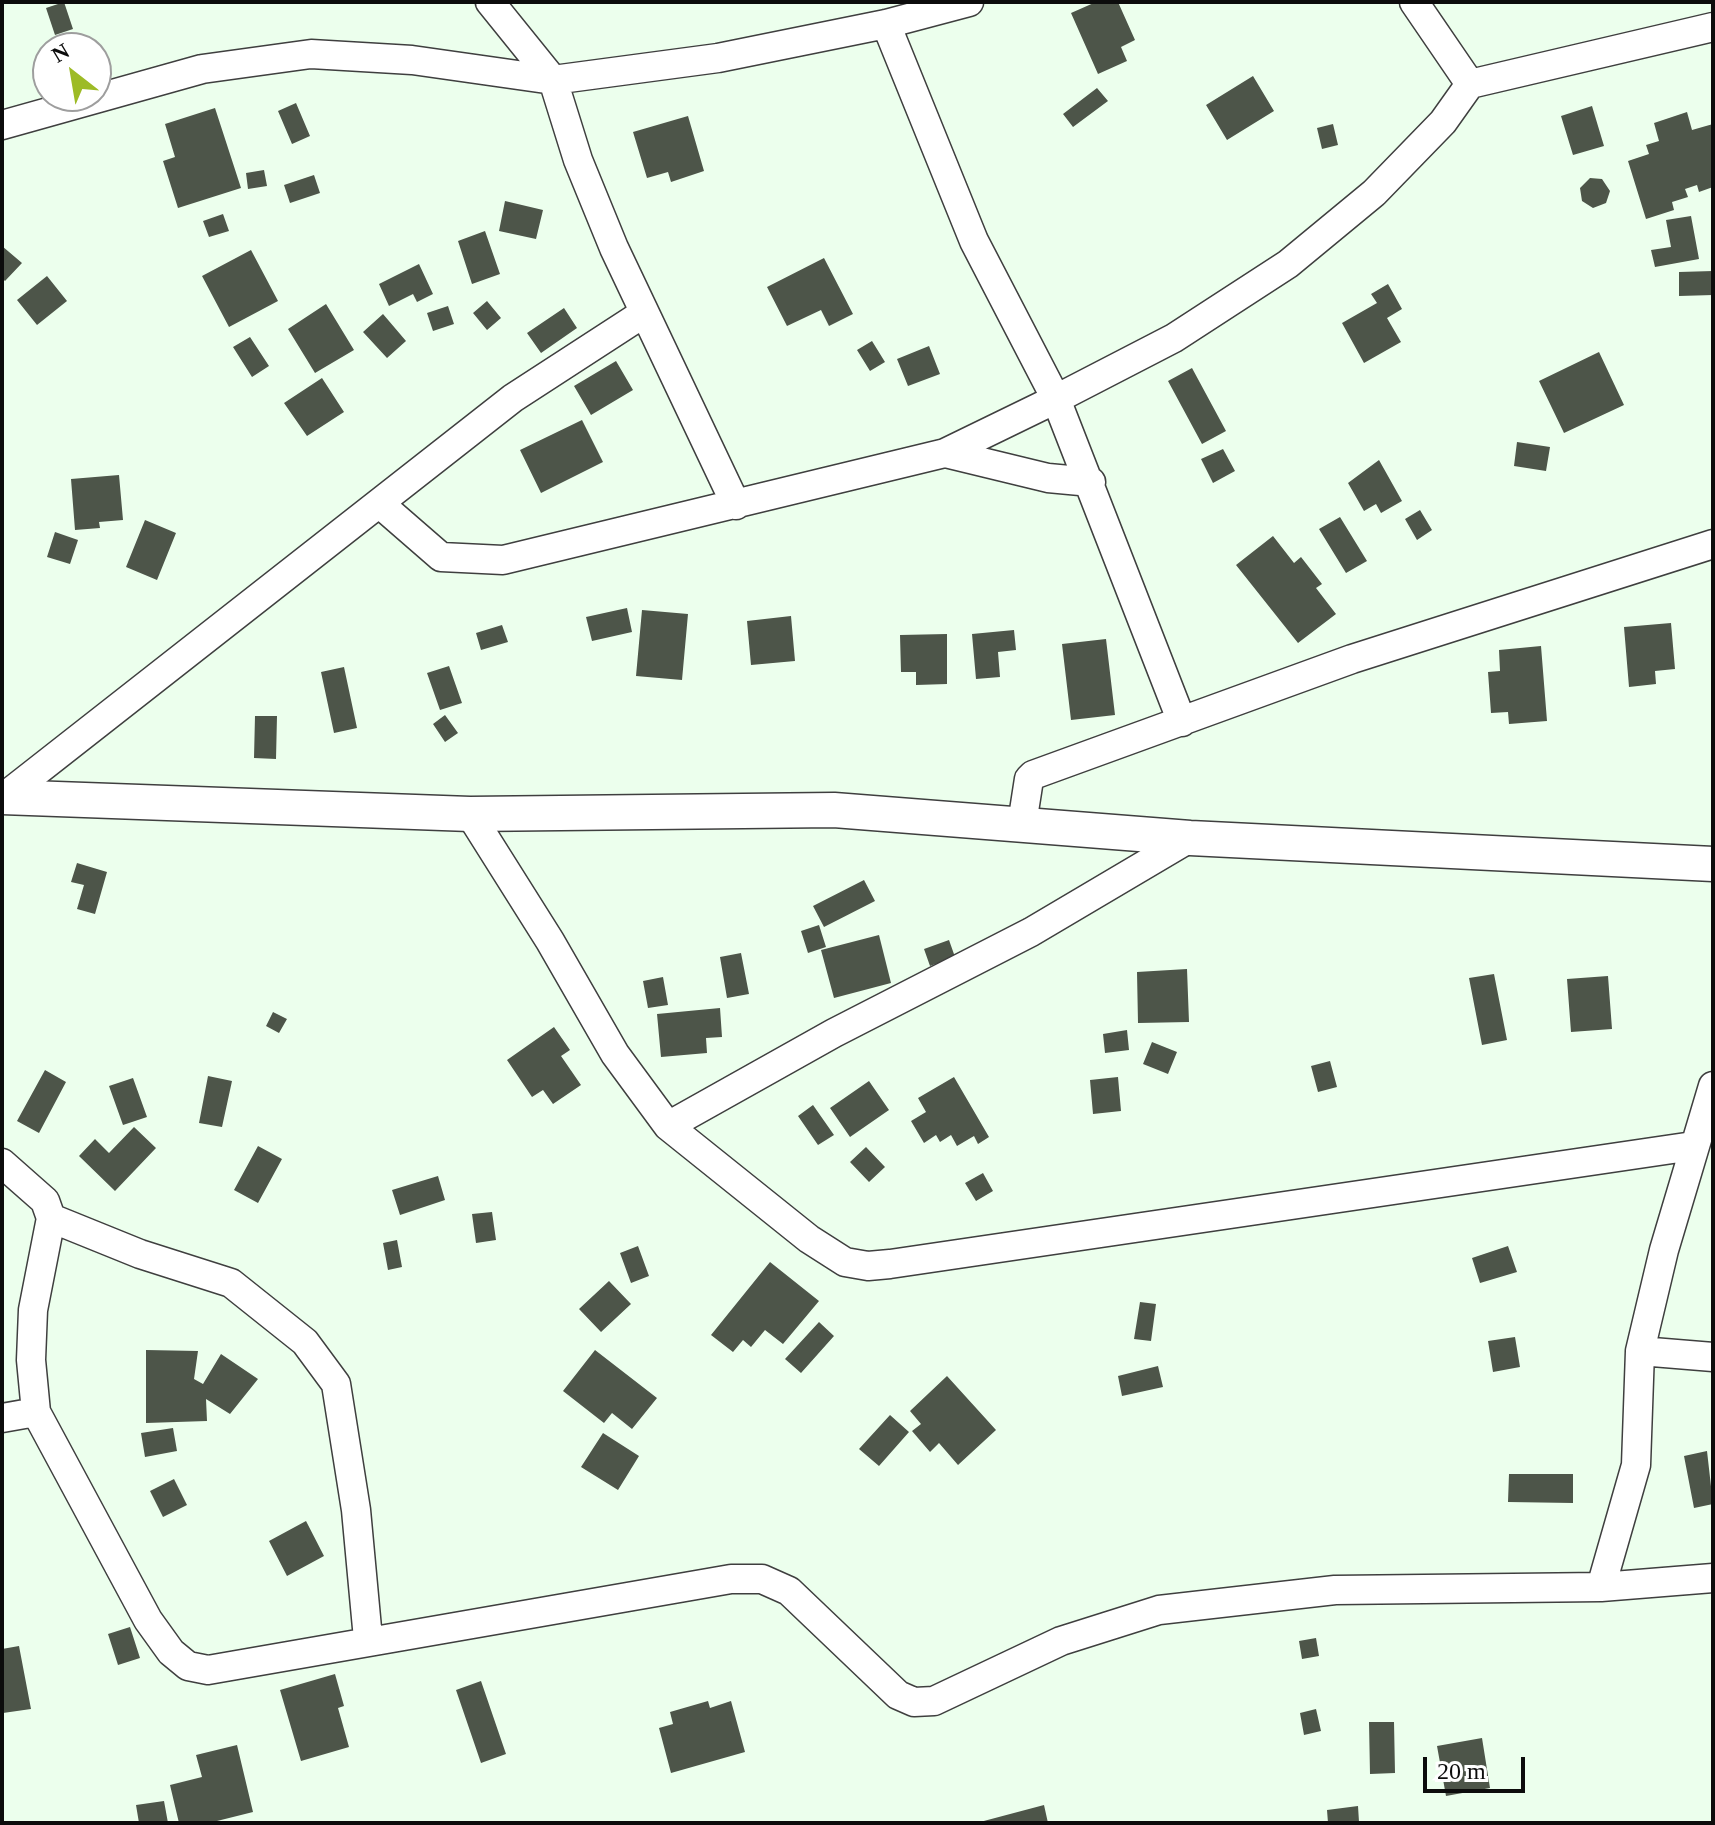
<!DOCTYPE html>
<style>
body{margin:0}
#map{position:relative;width:1715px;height:1825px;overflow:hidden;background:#ecffed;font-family:"Times New Roman",serif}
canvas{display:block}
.frame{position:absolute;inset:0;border:4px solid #0c0c0c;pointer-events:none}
.north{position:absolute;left:32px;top:32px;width:80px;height:80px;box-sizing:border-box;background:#fff;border:2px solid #9e9e9e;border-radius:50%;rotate:329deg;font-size:22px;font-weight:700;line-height:32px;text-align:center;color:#0c0c0c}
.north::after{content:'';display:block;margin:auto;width:28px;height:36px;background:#9dbb26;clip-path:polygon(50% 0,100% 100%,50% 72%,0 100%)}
.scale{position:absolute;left:1423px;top:1757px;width:102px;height:36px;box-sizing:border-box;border:4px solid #0c0c0c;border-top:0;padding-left:10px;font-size:24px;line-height:28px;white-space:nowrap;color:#0c0c0c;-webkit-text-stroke:6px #fff;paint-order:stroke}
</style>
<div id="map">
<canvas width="1715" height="1825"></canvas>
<div class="frame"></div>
<div class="north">N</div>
<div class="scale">20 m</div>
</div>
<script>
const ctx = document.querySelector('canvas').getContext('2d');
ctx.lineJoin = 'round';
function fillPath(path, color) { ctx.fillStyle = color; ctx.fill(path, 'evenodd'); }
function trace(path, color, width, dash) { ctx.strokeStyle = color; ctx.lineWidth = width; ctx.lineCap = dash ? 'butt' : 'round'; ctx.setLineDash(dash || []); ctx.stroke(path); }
fillPath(new Path2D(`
 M64,2L73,29L55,35L46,8Z
 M1096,2H1118L1135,40L1121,47L1127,61L1098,74L1071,13Z
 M69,37L77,48H54Z
 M1253,76L1274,111L1227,140L1206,105Z
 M1097,88L1108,101L1073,127L1063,114Z
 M296,103L310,136L292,144L278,111Z
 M1592,106L1604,146L1573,155L1561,116Z
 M215,108L241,188L178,208L163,161L175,157L165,124Z
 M1687,112L1692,130L1713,124V187L1699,192L1697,185L1685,189L1688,197L1672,202L1674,210L1646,219L1628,161L1649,154L1646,145L1659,141L1654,123Z
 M688,116L704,171L671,182L668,172L647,178L633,132Z
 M1333,124L1338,145L1322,149L1317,128Z
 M264,170L267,186L248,189L246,173Z
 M314,175L320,193L290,203L284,185Z
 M1590,178L1602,179L1610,191L1606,203L1593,208L1582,201L1580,188Z
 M505,201L543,210L536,239L499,231Z
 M223,214L229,231L209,237L203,221Z
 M1691,216L1699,259L1655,267L1651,250L1671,247L1666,220Z
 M485,231L500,274L472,284L458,241Z
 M2,246L22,263L5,281L2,278Z
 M251,250L278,301L229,327L202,276Z
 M824,258L853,314L829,326L821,310L787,326L767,287Z
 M419,264L433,294L417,302L413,294L389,306L379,284Z
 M1713,271V295L1679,296V272Z
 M47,276L67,301L37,325L17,300Z
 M1388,284L1402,309L1387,318L1401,342L1364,363L1342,323L1377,303L1371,294Z
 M487,301L501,318L487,330L473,313Z
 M326,304L354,350L315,373L288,329Z
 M448,306L454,324L433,331L427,313Z
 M564,308L577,328L541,353L527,333Z
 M383,314L406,341L387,358L363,332Z
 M250,337L269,366L252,377L233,347Z
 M872,341L885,362L870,371L857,350Z
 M929,346L940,374L908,386L897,359Z
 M1599,352L1624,405L1564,433L1539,381Z
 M616,361L633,390L591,415L574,386Z
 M1192,368L1226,431L1202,444L1168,381Z
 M322,378L344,412L307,436L284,403Z
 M582,420L603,462L541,493L520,450Z
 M1517,442L1550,447L1546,471L1514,466Z
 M1223,449L1235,471L1213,483L1201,459Z
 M1379,460L1402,501L1381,513L1376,504L1364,511L1348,483Z
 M119,475L123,520L99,522L100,528L75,530L71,479Z
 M1420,510L1432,530L1417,540L1405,519Z
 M1340,517L1367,561L1346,573L1319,529Z
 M145,520L176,533L157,580L126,567Z
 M55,532L78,540L70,564L47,557Z
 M1273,536L1294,563L1301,557L1322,584L1316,588L1336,614L1298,643L1236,565Z
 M627,608L632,632L592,641L586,617Z
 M642,610L688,614L682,680L636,676Z
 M791,616L795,661L751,665L747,621Z
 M1671,623L1675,669L1655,671L1656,684L1629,687L1624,627Z
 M502,625L508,642L481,650L476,633Z
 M1014,630L1016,650L998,652L1000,677L976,679L972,634Z
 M947,634V684L916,685V672H901L900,635Z
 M1106,639L1115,715L1071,720L1062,644Z
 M1541,646L1547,721L1509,724L1508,712L1491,713L1488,672L1500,671L1499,650Z
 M449,666L462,703L440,710L427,673Z
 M344,667L357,728L334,733L321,672Z
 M445,715L458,733L445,742L433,724Z
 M255,716H277L276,759L254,758Z
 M77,863L107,872L95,914L77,909L84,885L71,882Z
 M864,880L875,901L824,927L813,906Z
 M819,925L826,947L808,953L801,931Z
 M879,935L891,983L834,998L821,950Z
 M949,940L955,957L930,966L924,949Z
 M741,953L749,994L727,998L720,957Z
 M1187,969L1189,1022L1138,1023L1137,972Z
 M1494,974L1507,1040L1482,1045L1469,978Z
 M1608,976L1612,1029L1571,1032L1567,979Z
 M663,977L668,1005L648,1008L643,981Z
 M720,1008L722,1037L706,1038L707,1053L661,1057L657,1014Z
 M273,1012L287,1019L279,1033L266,1026Z
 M554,1027L570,1050L561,1056L581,1085L553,1104L543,1090L532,1097L507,1060Z
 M1127,1030L1129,1050L1105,1053L1103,1034Z
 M1152,1042L1177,1052L1168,1074L1143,1064Z
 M1330,1061L1337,1087L1318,1092L1311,1066Z
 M45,1070L66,1082L39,1133L17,1121Z
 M208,1076L232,1081L222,1127L199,1123Z
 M954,1077L989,1137L978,1144L974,1136L957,1146L951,1135L940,1142L936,1135L924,1143L911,1121L926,1112L918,1098Z
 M1118,1077L1121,1111L1093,1114L1090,1080Z
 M133,1078L147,1117L123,1125L109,1086Z
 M869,1081L889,1110L850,1137L830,1108Z
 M813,1105L834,1135L818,1145L798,1116Z
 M134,1127L156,1148L115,1191L79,1156L95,1139L109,1153Z
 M258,1146L282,1159L258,1203L234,1190Z
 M866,1147L885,1167L869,1182L850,1162Z
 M983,1173L993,1191L976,1201L965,1183Z
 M438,1176L445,1200L400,1215L392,1190Z
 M492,1212L496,1240L476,1243L472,1214Z
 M397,1240L402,1267L388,1270L383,1243Z
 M638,1246L649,1276L631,1283L620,1253Z
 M1508,1246L1517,1272L1480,1283L1472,1258Z
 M770,1262L819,1301L783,1344L765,1330L751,1347L743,1340L733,1352L711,1335Z
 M609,1281L631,1304L601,1332L579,1309Z
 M1140,1302L1156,1304L1151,1341L1134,1339Z
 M819,1322L834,1336L801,1373L785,1359Z
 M1515,1337L1520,1367L1493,1372L1488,1341Z
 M146,1350L198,1351L194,1379L203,1384L221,1354L258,1379L230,1414L206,1399L207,1421L146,1423Z
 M595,1350L657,1398L632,1429L612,1413L604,1423L563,1391Z
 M1158,1366L1163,1387L1122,1396L1118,1376Z
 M947,1376L996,1430L958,1465L939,1443L930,1452L912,1431L921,1424L910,1411Z
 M890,1415L909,1432L879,1466L859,1449Z
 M173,1428L177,1451L145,1457L141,1433Z
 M603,1433L639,1456L618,1490L581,1467Z
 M1707,1451L1713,1504L1694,1508L1684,1456Z
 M1509,1474H1573V1503L1508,1502Z
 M174,1479L187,1505L163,1517L150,1491Z
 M306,1521L324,1556L287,1576L269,1541Z
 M130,1627L140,1658L118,1665L108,1634Z
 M1316,1638L1319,1656L1302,1659L1299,1641Z
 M19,1646L31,1709L3,1713L2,1649Z
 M335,1674L344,1706L338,1708L349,1747L301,1761L280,1690Z
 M481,1681L506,1754L481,1763L456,1690Z
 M708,1701L710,1708L731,1701L745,1752L671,1773L659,1728L673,1724L670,1712Z
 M1316,1709L1321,1731L1304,1735L1300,1713Z
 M1369,1722H1394L1395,1773L1370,1774Z
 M1482,1738L1490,1788L1446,1796L1437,1746Z
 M237,1745L253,1812L209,1823H179L170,1785L202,1777L196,1755Z
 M164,1801L168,1823H139L136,1805Z
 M1044,1805L1048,1823H980V1822Z
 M1358,1806L1359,1822L1328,1823L1327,1810Z`), '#4d5549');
const minor = new Path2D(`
 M490,2L553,80L578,160L614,248L736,505
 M1414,2L1470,84
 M886,24L974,241L1056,399L1182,722
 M2,125L202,69L311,54L412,60L553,80L718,58L886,24L969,2
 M945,453L1048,478L1091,482
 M380,504L441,557L503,560L945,453L1056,399L1174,338L1288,264L1374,193L1443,122L1470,84L1713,27
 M4,797L513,398L644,313
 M470,814L550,941L615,1054L668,1126L809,1239L845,1262L868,1266L890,1264L1693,1146
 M1022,824L1029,779L1033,775L1352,659L1713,544
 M668,1126L834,1033L1031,932L1190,838
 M2,1163L45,1201L51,1218L33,1310L31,1360L36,1412L148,1620L171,1652L188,1666L208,1670L731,1579H762L789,1591L898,1695L914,1702L934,1701L1061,1641L1159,1610L1335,1590L1601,1587L1713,1578
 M51,1218L140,1254L231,1283L305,1342L336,1384L356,1510L368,1639
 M1640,1351L1713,1357
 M2,1418L36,1412
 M1601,1587L1636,1465L1640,1351L1664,1250L1713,1086`);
const tertiary = new Path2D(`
 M2,797L470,814L834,810L1190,838L1713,864`);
trace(minor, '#3f3f3f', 31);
trace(tertiary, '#3f3f3f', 37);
trace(minor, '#fff', 28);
trace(tertiary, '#fff', 34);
</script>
